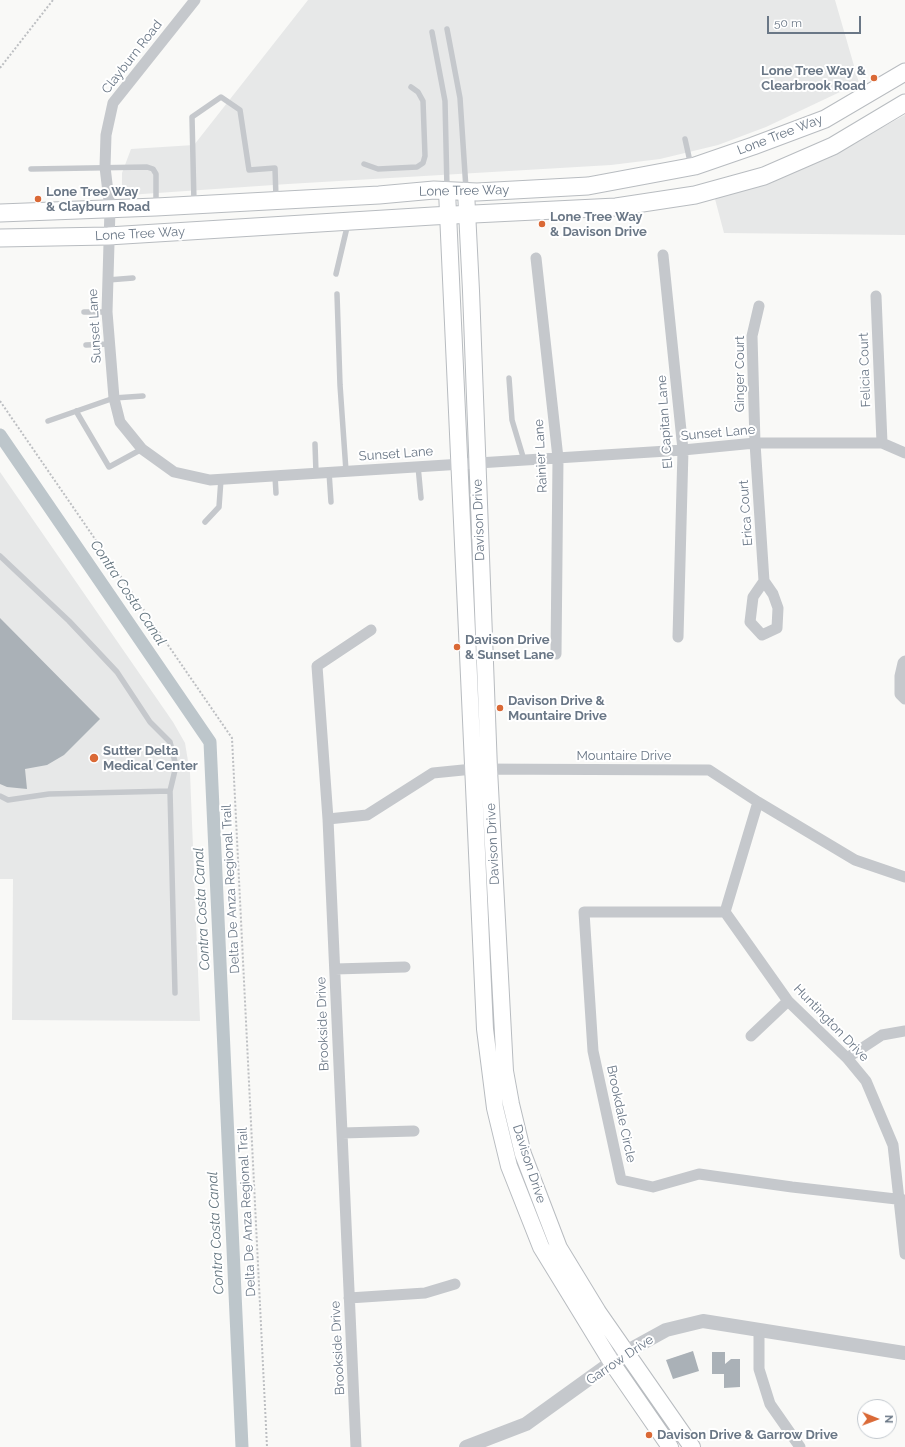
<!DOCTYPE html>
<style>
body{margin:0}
#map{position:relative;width:905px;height:1447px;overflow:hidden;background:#f9f9f7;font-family:Raleway,sans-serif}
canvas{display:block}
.north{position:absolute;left:857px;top:1399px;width:40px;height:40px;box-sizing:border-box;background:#fff;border:1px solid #c3c9cf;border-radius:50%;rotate:91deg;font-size:11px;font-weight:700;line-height:16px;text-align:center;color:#6a7786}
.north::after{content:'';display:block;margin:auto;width:14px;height:18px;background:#da6936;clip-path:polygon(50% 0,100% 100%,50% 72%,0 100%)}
.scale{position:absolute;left:767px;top:16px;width:94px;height:18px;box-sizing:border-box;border:2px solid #6a7786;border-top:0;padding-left:5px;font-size:12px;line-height:14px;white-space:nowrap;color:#6a7786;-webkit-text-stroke:3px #fff;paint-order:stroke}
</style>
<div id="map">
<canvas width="905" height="1447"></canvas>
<div class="north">N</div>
<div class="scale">50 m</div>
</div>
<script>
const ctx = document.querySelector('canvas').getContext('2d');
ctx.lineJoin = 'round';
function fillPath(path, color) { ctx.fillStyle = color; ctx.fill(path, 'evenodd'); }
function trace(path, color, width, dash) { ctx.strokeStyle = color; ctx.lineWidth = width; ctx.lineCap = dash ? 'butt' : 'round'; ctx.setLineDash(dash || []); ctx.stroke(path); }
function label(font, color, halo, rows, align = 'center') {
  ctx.font = font + ' Raleway,sans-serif'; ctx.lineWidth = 4; ctx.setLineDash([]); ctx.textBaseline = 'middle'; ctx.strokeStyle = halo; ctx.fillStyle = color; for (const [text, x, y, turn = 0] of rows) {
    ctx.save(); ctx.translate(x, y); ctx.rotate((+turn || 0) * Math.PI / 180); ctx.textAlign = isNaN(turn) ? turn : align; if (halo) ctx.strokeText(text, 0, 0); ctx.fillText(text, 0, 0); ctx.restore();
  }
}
fillPath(new Path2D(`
 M308,0H835L859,83L766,127L718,145L660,159L611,165L288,184L128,195L122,190V173L131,149L194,145Z
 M905,115V235L724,233L715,199L842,149Z
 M0,472L173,722L185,743L190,773L200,1021L12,1020L13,879H0Z`), '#e7e8e8');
trace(new Path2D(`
 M0,435L210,742L242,1447`), '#bdc6cb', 13);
fillPath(new Path2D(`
 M0,618L100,719L64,755L47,765L25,769L27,789L7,787L0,784Z
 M693,1351L699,1371L673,1379L666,1360Z
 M712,1352H725V1364L731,1359H740V1387L724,1388V1374H712Z`), '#aab1b7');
const secondary = new Path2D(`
 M447,191L485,1029L495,1108L509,1166L541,1247L612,1363L670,1447
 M466,191L471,291L489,769L505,1071L511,1104L523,1154L559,1248L598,1312L692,1447`);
const primary = new Path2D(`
 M0,213L156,207L379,195L434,190L477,192L588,186L695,166L753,146L825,119L905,72
 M0,238L108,236L433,216L616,207L695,195L764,176L833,146L905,103`);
trace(secondary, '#b8bcc0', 18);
trace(primary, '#b8bcc0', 19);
trace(new Path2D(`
 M0,68L53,0
 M0,401L232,738L267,1447`), '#bdbfc2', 2, [2, 2]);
trace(new Path2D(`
 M447,29L460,98L466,189
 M432,32L445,101L447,189
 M685,139L691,166
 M364,164L378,169L417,167L423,163L425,156L423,101L418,92L411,87
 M31,169L147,167L153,169L156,174V206
 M194,203L192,117L221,97L240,110L249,170L275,168L276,198
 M336,274L348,223
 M108,280L133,278
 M337,294L340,385L346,471
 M84,312H107
 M86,345L109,344
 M509,378L512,420L524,460
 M76,411L109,467L142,449
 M48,421L114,398L143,396
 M315,444L316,473
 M418,466L421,498
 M329,472L331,502
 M275,476L276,493
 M205,522L219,507L221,479
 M0,556L69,621L117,672L150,722L170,742L176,766L170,791L175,993
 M0,796L8,800L49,794L170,791`), '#c5c8cc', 5.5);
trace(new Path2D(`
 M195,0L113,103L106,135L105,167L110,209L107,312L114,398L120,422L142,449L174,472L210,480L683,450L755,443H882L905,453
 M663,255L683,450L678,637
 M536,258L558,458L556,654
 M876,296L882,443
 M759,306L752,336L755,443L764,581L773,594L778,608L777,628L762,635L750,622L753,597L764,581
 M905,661L903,663L900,676V694L905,699
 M758,802L725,912L788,1001L847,1058L866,1081L893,1145L905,1254
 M328,819L367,815L433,773L473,769L709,770L758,802L855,860L905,877
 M725,912H584L593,1051L621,1180L653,1187L699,1174L792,1187L905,1200
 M335,969L405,967
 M751,1036L788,1001
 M847,1058L882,1035L905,1031
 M342,1133L414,1131
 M349,1298L425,1293L455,1284
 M759,1330V1369L770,1404L800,1447
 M356,1447L328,819L317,666L371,630`), '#c5c8cc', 11);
trace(new Path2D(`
 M466,1447L526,1424L626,1352L666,1330L703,1321L905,1353`), '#c5c8cc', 14);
trace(secondary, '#fff', 16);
trace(primary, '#fff', 17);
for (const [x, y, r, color] of [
 [874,78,4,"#da6936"],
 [38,199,4,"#da6936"],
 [542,224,4,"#da6936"],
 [457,647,4,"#da6936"],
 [500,708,4,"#da6936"],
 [94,758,5,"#da6936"],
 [649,1435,4,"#da6936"]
]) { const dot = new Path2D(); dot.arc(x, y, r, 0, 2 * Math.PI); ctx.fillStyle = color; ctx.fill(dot); trace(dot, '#fff', 1.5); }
label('13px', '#6a7786', '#fff', [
 ["Clayburn Road",132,57,-52],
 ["Lone Tree Way",780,135,-21],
 ["Lone Tree Way",464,191,-1],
 ["Lone Tree Way",140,234,-3],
 ["Sunset Lane",95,326,-93],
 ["Felicia Court",865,370,-92],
 ["Ginger Court",740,374,-90],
 ["El Capitan Lane",665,422,-94],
 ["Sunset Lane",718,433,-5],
 ["Sunset Lane",396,454,-4],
 ["Rainier Lane",541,456,-93],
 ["Erica Court",746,513,-94],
 ["Davison Drive",479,520,-92],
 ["Mountaire Drive",624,756],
 ["Davison Drive",493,844,-93],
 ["Delta De Anza Regional Trail",231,889,-93],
 ["Huntington Drive",831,1023,46],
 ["Brookside Drive",323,1024,-92],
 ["Brookdale Circle",621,1114,78],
 ["Davison Drive",529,1164,72],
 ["Delta De Anza Regional Trail",247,1212,-93],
 ["Brookside Drive",338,1348,-93],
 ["Garrow Drive",620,1360,-34]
]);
label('bold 13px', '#6a7786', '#fff', [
 ["Lone Tree Way &",866,71,"right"],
 ["Clearbrook Road",866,86,"right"],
 ["Lone Tree Way",46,192],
 ["& Clayburn Road",46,207],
 ["Lone Tree Way",550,217],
 ["& Davison Drive",550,232],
 ["Davison Drive",465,640],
 ["& Sunset Lane",465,655],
 ["Davison Drive &",508,701],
 ["Mountaire Drive",508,716],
 ["Sutter Delta",103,751],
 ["Medical Center",103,766],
 ["Davison Drive & Garrow Drive",657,1435]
], 'left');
label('italic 14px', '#667781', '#fff', [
 ["Contra Costa Canal",128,593,56],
 ["Contra Costa Canal",202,909,-93],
 ["Contra Costa Canal",216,1233,-93]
]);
</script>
